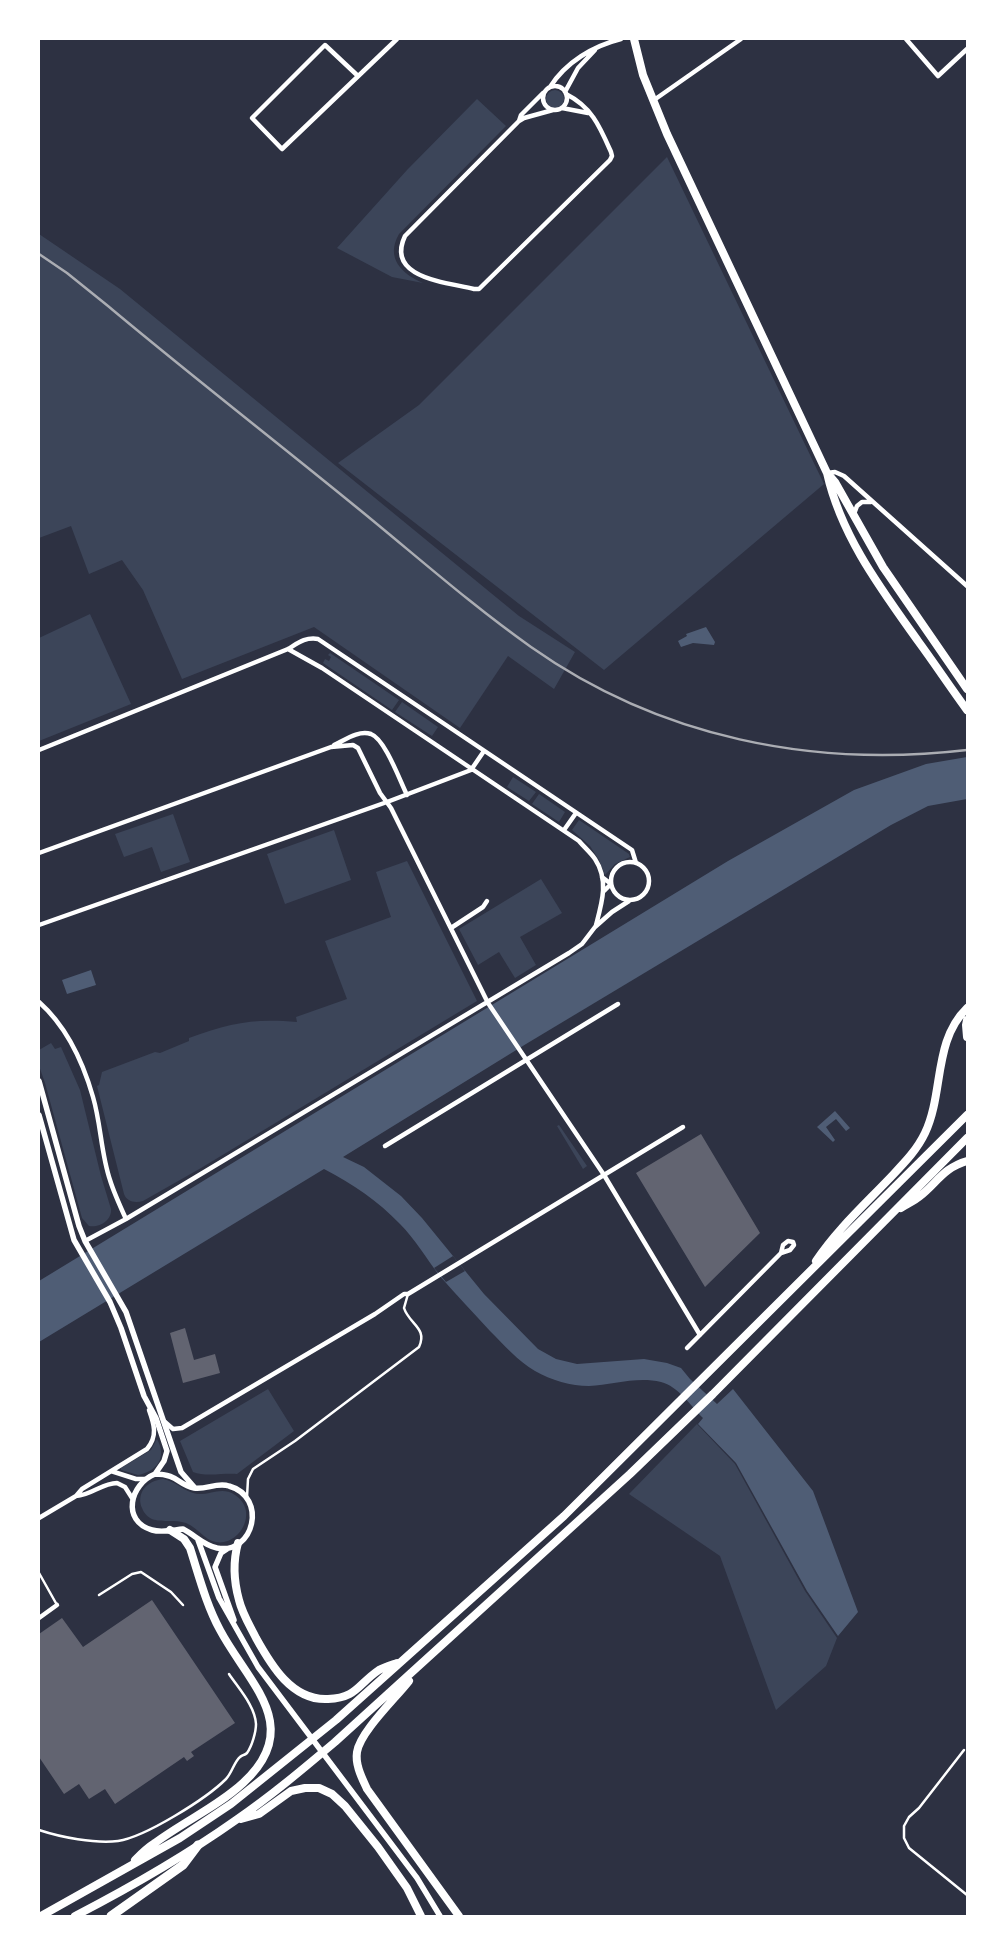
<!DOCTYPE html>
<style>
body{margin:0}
#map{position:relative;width:1006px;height:1955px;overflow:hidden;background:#2d3142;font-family:"Public Sans",sans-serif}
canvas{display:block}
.frame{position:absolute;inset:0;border:40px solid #fff;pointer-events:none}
</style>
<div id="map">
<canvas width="1006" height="1955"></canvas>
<div class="frame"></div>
</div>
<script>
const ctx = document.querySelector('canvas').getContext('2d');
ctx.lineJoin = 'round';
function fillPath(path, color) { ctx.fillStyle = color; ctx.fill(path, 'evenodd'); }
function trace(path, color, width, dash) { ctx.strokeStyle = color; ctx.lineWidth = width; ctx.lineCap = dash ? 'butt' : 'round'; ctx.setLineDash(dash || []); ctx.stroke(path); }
fillPath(new Path2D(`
 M546 99a9 9 0 1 1 18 0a9 9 0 1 1-18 0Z
 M477,99L506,126L399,234C385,258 402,274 423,283L392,277L337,248L407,170Z
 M667,157L824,484L604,670L338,463L419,405Z
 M39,234L120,289L519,616L575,652L554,689L508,656L460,728L314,627L182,679L143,590L122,560L89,574L71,526L39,538Z
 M90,614L131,704L39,741V638Z
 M330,653L399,700L392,710L323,663L325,659L329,661L331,657L328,655Z
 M402,702L438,727L432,736L395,712Z
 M513,777L536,792L529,801L507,787Z
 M539,794L565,812L559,822L532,804Z
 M173,814L190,862L161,872L152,847L124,857L115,834Z
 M579,820L629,854L630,857L615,864L605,875L599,860L590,846L572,830Z
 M334,830L351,880L285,904L267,854Z
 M407,861L477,1001L201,1168L143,1201C135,1203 127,1202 124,1194L97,1086L99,1085L102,1072L155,1052L160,1053L189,1041V1038C229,1023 254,1018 297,1022L296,1017L347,999L325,941L391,917L376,872Z
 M541,879L562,913L520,937L536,965L515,978L499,952L478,965L459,929Z
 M51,1043L55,1049L61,1047L80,1090L101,1176L111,1209C112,1220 100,1228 89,1226L82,1218L45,1083L39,1066V1050Z
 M559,1125L587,1166L583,1169L557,1126Z
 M268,1389L294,1431L237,1474C223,1473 205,1477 193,1472L180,1441Z
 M697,1424L735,1464L805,1591L837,1638L826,1666L776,1710L720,1556L629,1494Z
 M157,1439C167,1457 158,1471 138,1475L121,1470V1468L151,1450Z
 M163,1479C176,1481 184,1492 197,1494C211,1495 222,1486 235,1495C264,1514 231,1559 204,1536C198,1531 193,1526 186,1523C170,1517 150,1528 142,1508C139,1502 140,1495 143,1490C148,1483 155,1480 163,1479Z`), '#3c4559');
fillPath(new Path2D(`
 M706,627L715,642L714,645L693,643L681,647L678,641L687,636L686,634Z
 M967,757V799L928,806L891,825L526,1044L343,1157L364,1167L401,1196L422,1218L484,1294L538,1349L556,1359L577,1364L644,1359L667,1363L681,1368L690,1379L717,1404L733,1389L813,1491L858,1612L838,1636L807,1591L736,1463L698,1424L703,1418C691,1406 678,1386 661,1382C637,1376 612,1385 589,1386C571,1386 551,1380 535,1371C518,1361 504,1345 490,1331C473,1312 455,1294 439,1275C426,1258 415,1239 400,1224C378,1201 353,1184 324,1169L39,1342V1281L728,861L854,790L926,764Z
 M91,970L96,985L67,994L62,980Z
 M835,1111L850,1128L846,1131L836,1119L826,1127L835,1140L833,1142L817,1127Z`), '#4f5d75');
fillPath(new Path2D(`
 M453,1256L465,1271L446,1282L434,1268Z`), '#2d3142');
fillPath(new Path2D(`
 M701,1134L760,1233L705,1287L636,1173Z
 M185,1328L194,1360L215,1354L220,1373L183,1383L170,1333Z
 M152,1600L235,1723L191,1752L194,1756L187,1761L184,1757L115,1804L105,1789L89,1799L79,1784L64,1794L39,1757V1634L62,1618L83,1647Z`), '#626471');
trace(new Path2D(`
 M247,1497L248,1479L253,1469L295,1441L419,1347C428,1328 409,1324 404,1308L408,1294
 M39,1573L57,1605
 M99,1595L132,1574L141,1572L171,1592L183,1605
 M964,1750L919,1808L909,1817L904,1826V1838L909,1848L967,1895
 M39,1830C60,1837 95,1844 118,1841C145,1837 206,1799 226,1779C232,1773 234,1762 240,1757C243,1754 244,1756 247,1753C252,1746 256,1732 256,1724C255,1706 239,1689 229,1674`), '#fff', 2.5);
trace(new Path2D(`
 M906,39L938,76L967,49
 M358,76L325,45L252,118L282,149L397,39
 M543 98a12 12 0 1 1 24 0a12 12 0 1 1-24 0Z
 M550,87C566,62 593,46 621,39
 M565,92L578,68L595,50
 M654,100L741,39
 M562,108L588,113
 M553,110L524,118L519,121L405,236C385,278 446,282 474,289H479L610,160L612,156L611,152C600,127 592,107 566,94
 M519,121L521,115L543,93
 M827,473L835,472L844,476L967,586
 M854,514L857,506L862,502H871
 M288,649L322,668L579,841C584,847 590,852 595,859C609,880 602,903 596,925
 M334,745C345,740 358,730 371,734C385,739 400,781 407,795
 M39,750L288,649C298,643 305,637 318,639L632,850L636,863
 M564,830L576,813
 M39,853L331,747L353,745L358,748L380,793L391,808L488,1003L604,1175L700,1335
 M611 881a19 19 0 1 1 38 0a19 19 0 1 1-38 0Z
 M602,877L611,884L604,891
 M39,925L387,802L471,770L484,751
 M451,928L483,907L487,901
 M39,1002C66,1026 83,1062 93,1097C101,1124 101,1154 110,1180C114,1193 120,1206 126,1219
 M385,1146L618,1004
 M85,1241L126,1219L569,953L582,944L595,927L612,912L629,901
 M687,1348L781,1253L790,1250L794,1245L793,1242L788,1241L783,1245L781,1253
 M165,1422L173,1429L182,1428L375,1314L404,1294H408L683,1127
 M111,1471L136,1479H145
 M76,1496C92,1495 102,1483 117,1483L125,1487L132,1498
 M39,1518L76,1496L82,1489L147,1449C158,1436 154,1424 149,1410
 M39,1618L57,1605`), '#fff', 4.5);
trace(new Path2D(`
 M39,1081L79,1226L85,1241L126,1312L181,1472L195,1488
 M39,1115L74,1240L110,1302L121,1328L144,1396L156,1418L167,1451L164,1461L155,1474
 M155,1474C178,1474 178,1485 194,1488C206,1490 217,1482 229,1486C268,1497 254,1555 217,1548C203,1545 195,1535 183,1529C173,1530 162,1533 152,1530C121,1521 130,1484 155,1474Z
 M198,1540L219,1598L258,1667L417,1878L440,1916
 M227,1549L221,1553L215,1567L234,1620`), '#fff', 5.5);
trace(new Path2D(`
 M634,39L643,75L667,134L827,473C841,536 881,589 918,641C935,664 950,687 967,710
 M829,475L835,482L883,567L967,689`), '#fff', 8);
trace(new Path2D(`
 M967,1020L966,1025L967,1037
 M901,1208C907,1204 914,1201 919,1197C937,1183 943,1168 967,1161
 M816,1261C836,1231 862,1207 887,1181C901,1166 916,1152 925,1133C944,1093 933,1041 967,1008
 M238,1543C233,1561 234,1582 239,1600C242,1613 250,1626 256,1638C271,1665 292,1701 328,1699C357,1698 358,1684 379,1670C384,1667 391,1665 397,1663
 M409,1681C395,1699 360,1732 357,1752C355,1765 362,1778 367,1789L459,1916
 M241,1819L259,1814L291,1791L305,1788H319L332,1794L345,1806L378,1847L407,1888L421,1916
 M135,1860C141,1854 147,1848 155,1843C183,1822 217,1807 243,1783C305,1726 248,1683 220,1630C206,1604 199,1576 190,1548L184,1539L170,1530
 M41,1916L180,1838L231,1804L336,1720L564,1516L967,1115
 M75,1916C131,1887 185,1856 236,1820C271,1796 303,1769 335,1742L630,1474L713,1394L967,1138`), '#fff', 8);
trace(new Path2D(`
 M111,1916L183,1865L198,1845`), '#fff', 9);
trace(new Path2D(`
 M39,254L67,273L108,306C189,374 273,439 355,506C413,553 470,604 531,647C660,738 813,768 967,750`), '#abadb3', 2.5);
</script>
